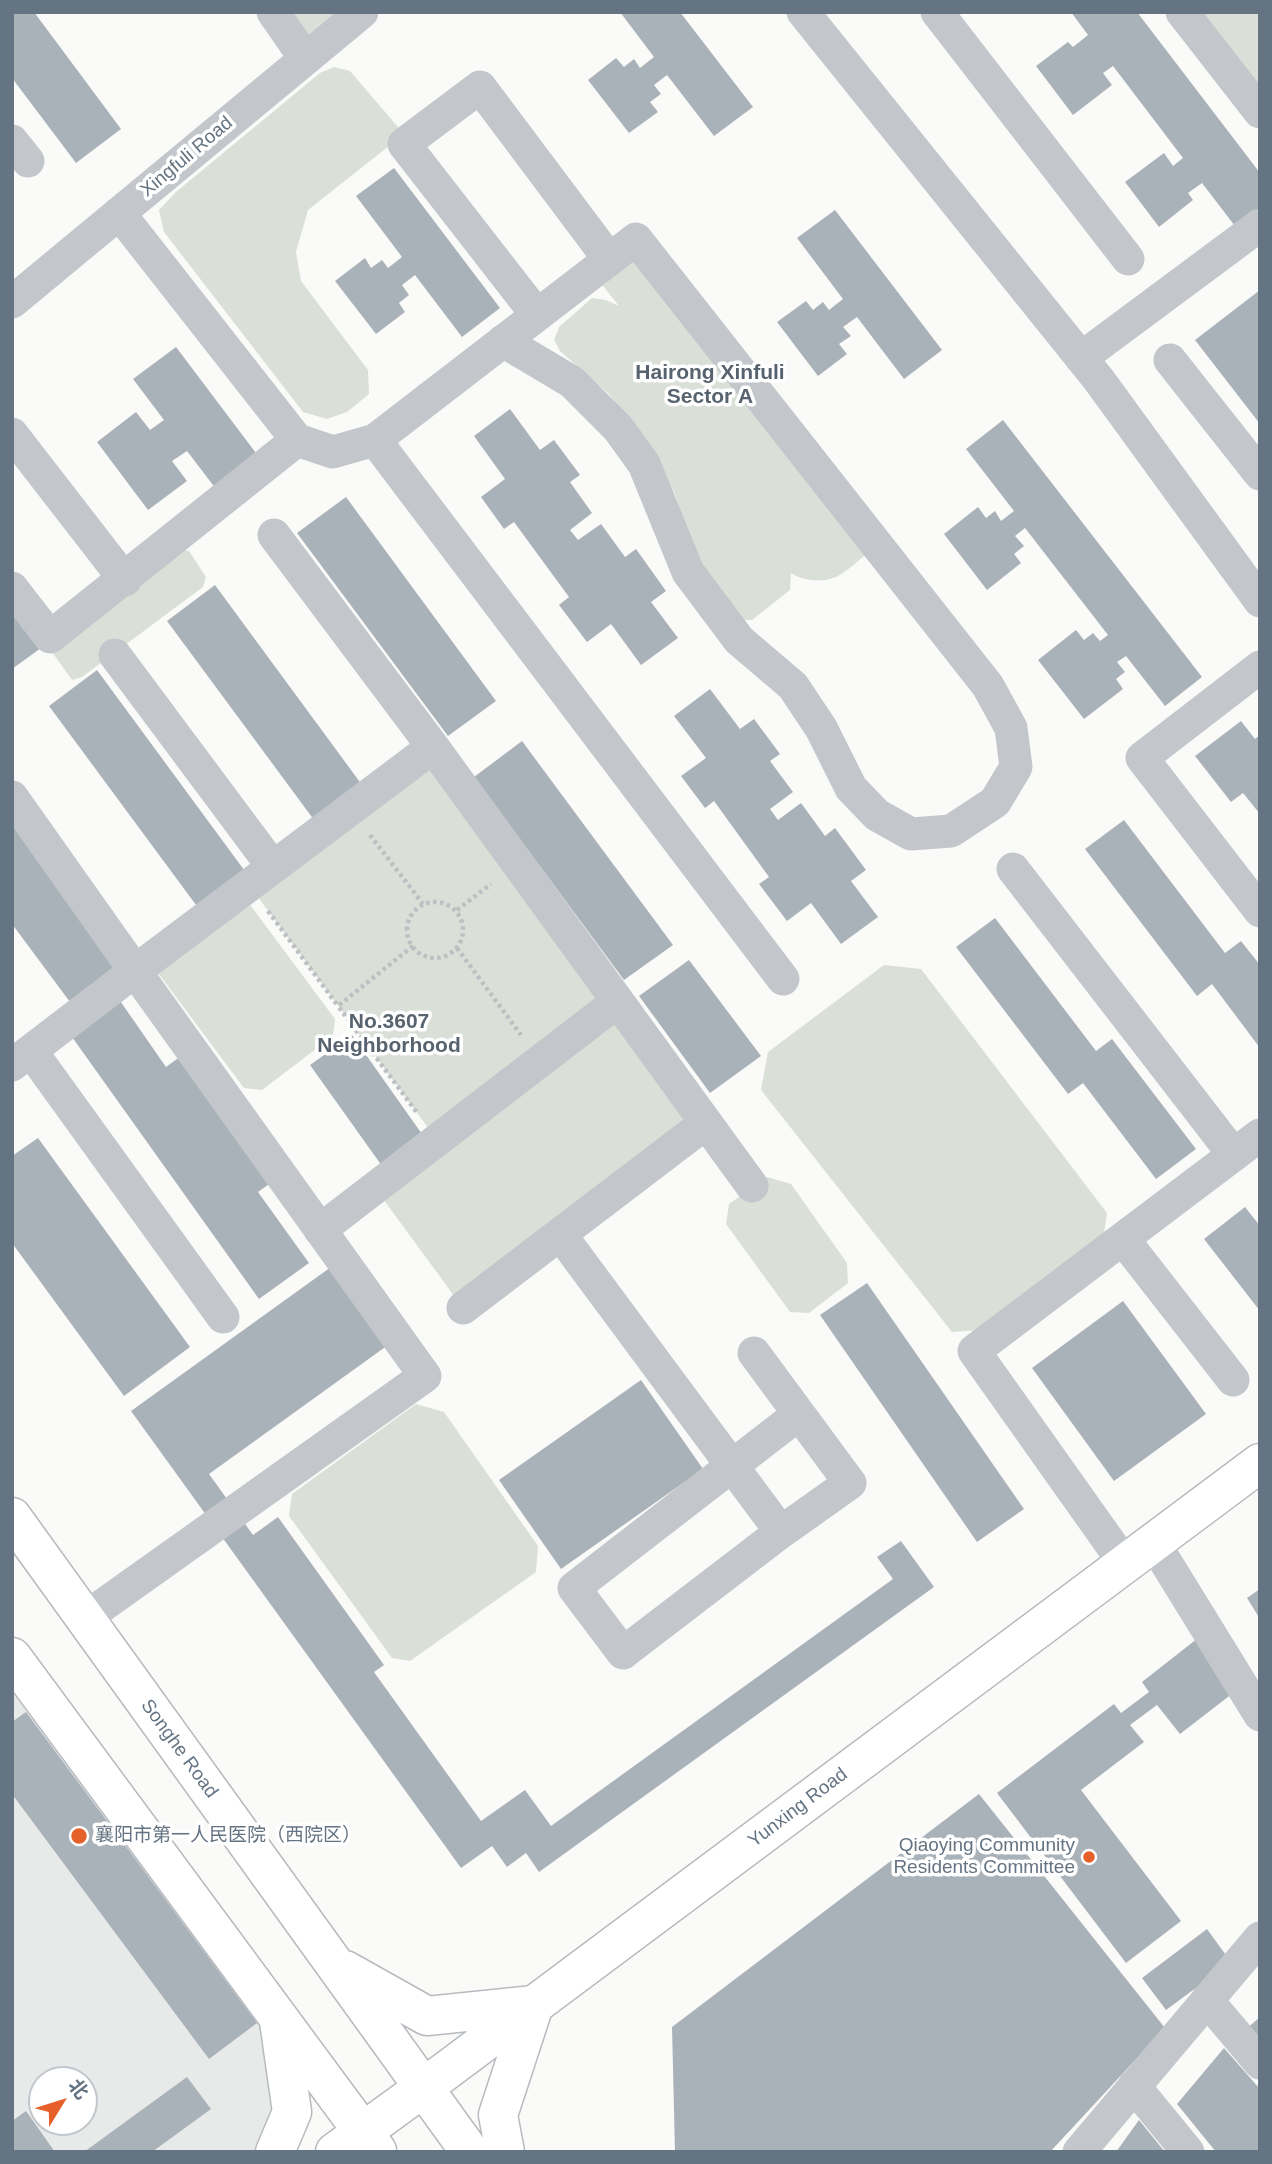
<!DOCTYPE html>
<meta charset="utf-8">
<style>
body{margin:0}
#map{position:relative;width:1272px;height:2164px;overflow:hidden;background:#fafaf8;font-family:Helvetica,"Noto Sans SC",sans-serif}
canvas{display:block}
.frame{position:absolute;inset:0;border:14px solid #657483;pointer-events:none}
.north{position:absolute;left:28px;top:2066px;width:70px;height:70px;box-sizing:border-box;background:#fff;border:2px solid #c1c7cd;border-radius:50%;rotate:52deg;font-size:19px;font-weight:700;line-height:28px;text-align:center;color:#657483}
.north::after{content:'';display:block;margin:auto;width:24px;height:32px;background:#e6602c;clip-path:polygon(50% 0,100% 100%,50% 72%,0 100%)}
</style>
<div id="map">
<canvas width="1272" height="2164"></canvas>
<div class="frame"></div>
<div class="north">北</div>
</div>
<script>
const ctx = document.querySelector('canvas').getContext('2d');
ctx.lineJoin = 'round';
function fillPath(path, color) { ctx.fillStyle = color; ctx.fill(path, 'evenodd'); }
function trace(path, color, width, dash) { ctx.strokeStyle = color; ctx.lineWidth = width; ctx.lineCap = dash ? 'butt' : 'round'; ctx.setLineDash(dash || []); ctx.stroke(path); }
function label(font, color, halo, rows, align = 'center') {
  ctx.font = font + ' Helvetica,"Noto Sans SC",sans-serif'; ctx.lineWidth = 7; ctx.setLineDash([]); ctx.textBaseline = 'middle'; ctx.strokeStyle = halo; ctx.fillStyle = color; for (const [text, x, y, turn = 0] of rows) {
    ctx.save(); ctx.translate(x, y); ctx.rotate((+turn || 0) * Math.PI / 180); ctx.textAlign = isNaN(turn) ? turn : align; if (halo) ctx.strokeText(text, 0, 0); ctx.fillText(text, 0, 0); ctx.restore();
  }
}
fillPath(new Path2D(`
 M12,1657L278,2015L275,2152H12ZM42,2080H84V2122H42Z`), '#e8e9e9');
fillPath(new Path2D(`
 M273,12H362L305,58Z
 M1183,12H1260V111Z
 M334,67L350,71L398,127L394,142L308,210L296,252L301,281L368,370L369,394L347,412L327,419L303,412L164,232L159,210L176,192L320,73Z
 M636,239L877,545C867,553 846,573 836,577C822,583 803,581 791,573L790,590L752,620H741L712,583L691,543L674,492L650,449L609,394L560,351L554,340L559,327L592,298L606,300L619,306L592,272Z
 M175,549L189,551L206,577L203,587L82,677L72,680L52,652Z
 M433,747L706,1123L463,1308L375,1188L437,1140L249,885Z
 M233,904L251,906L335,1019L333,1036L262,1090L244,1088L158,973Z
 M884,965L921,969L1107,1213L1103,1240L981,1330L952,1332L761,1090L768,1052Z
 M767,1177L791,1184L847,1263L848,1283L809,1313L790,1312L726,1224L729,1204Z
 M416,1404L444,1412L538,1546L536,1572L410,1661L392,1658L289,1516L292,1494Z`), '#dadfd7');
fillPath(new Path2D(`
 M12,12H34L121,129L76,163L12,78Z
 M620,12H680L753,107L714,136L667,75L654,85L661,94L650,102L658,112L629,133L588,80L616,58L624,67L634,59L640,68L654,57Z
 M1071,12H1137L1260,173V213L1238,230L1202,183L1188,193L1193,200L1159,227L1125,182L1164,153L1173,166L1183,158L1113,66L1103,73L1112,85L1073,115L1036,66L1068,42L1073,47L1088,35Z
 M394,168L500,308L462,337L415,275L402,285L409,295L399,303L405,312L376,334L335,281L365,258L371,268L382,260L388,268L402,257L356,196Z
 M835,210L942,350L904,379L857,317L843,327L851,336L839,344L847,354L818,376L777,322L806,301L813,310L823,302L829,310L843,299L797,238Z
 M1260,290V424L1195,340Z
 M176,347L259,457L216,489L187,451L172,461L187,481L148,510L97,442L136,412L150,430L164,420L133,379Z
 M510,409L540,450L554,440L580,475L570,482L592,513L570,530L578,540L601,524L625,557L636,549L666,591L651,602L678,638L641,665L611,624L587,642L559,605L569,597L514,522L504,529L481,497L505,479L474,436Z
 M1003,420L1202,677L1165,706L1126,656L1117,662L1125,672L1116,679L1123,689L1084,719L1038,660L1076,630L1084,640L1093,633L1100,641L1108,635L1025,528L1015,536L1024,546L1014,554L1021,563L987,590L944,534L978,507L986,518L995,511L1001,521L1014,511L966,449Z
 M346,497L496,701L448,736L297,533Z
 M215,585L365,789L317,824L167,621Z
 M12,610L41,648L12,669Z
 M97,670L247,874L199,909L49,706Z
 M710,689L740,729L754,719L780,754L770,761L793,792L770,809L778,820L801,803L825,836L835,828L866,870L851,881L878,917L841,944L811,903L787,921L759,884L769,877L714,801L705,808L681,776L706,758L674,716Z
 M1241,721L1255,739L1260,735V814L1243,793L1231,802L1195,756Z
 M522,741L673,945L624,980L474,777Z
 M1124,820L1225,953L1241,941L1260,965V1048L1212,984L1197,996L1085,849Z
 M12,823L121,971L73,1006L12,924Z
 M995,918L1096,1051L1112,1039L1196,1149L1156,1179L1083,1083L1068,1094L956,947Z
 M689,960L761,1056L710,1093L639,996Z
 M116,995L166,1067L181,1056L272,1182L258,1192L309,1263L259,1299L67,1030Z
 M352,1035L429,1144L387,1173L310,1065Z
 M38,1138L190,1347L124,1396L12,1243V1156Z
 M1245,1207L1260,1226V1311L1204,1239Z
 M331,1267L388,1345L209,1474L253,1535L278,1517L384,1665L374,1672L481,1821L525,1790L551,1826L893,1579L877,1557L901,1541L934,1587L539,1872L526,1853L507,1867L492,1846L461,1868L131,1411Z
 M867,1283L1024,1509L977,1542L820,1315Z
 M1123,1301L1206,1414L1114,1481L1032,1368Z
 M641,1380L703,1469L561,1569L499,1480Z
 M1260,1589V1619L1247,1598Z
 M1198,1638L1237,1690L1180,1734L1157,1705L1130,1725L1144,1742L1081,1790L1181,1921L1126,1963L997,1793L1114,1704L1121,1713L1149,1692L1142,1682Z
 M26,1712L257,2023L209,2059L12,1794V1722Z
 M979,1794L1165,2028L1050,2152H675L672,2027Z
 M1207,1929L1231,1962L1166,2010L1142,1978Z
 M1260,2017V2061L1238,2036Z
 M1224,2048L1260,2089V2152H1216L1177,2104Z
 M187,2077L211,2109L152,2152H84Z
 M26,2111L55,2152H12V2121Z
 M1139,2120L1165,2152H1116Z`), '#aab2b9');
const major = new Path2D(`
 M12,1517L470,2152
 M12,1657L377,2151
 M345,1970L427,2016L534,2005L498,2115L505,2152
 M275,2152L292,2112L279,2021
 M335,2152L423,2088L1260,1463`);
trace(major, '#b7bbc0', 41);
trace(new Path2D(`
 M370,835L423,904
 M407 930a28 28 0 1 1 56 0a28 28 0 1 1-56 0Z
 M457,910L491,884
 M268,911L338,1006
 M413,946L338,1006L418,1114
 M457,948L521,1035`), '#bdc0c3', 4.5, [3.5, 3.5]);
trace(new Path2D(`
 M273,12L305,58
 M803,12L1099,380L1260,601
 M937,12L1128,259
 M1182,12L1260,112
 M12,141L28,161
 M119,213L297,440L333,452L375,440L783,979
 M12,302L362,12
 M537,315L404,144L480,87L609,259
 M1081,358L1260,225
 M1170,360L1260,474
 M12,434L125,580
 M375,440L636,239L988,686L1011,728L1016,767L995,802L951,831L911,834L877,815L851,788L821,728L793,686L739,640L688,572L644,464L618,428L572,382L503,341
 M274,535L433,747
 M12,588L50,637L297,440
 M115,655L273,867
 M1260,667L1142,758L1260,911
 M12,797L135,971L12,1065
 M1013,869L1234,1155
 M31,1051L223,1317
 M320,1230L617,1002
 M560,1234L781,1532L850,1483L799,1414L574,1588L623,1653L781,1532
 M1123,1239L1233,1380
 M463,1308L706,1123
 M754,1353L799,1414
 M1154,1543L1260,1715
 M1125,1564L974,1351L1260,1135
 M85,1618L425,1376L135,971L433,747L752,1186
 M1207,2000L1260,2063
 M1134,2086L1188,2152
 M1079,2152L1260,1938`), '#c3c7cc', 33);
trace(major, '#fff', 38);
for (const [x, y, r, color] of [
 [79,1836,9,"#e6602c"],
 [1089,1857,7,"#e6602c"]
]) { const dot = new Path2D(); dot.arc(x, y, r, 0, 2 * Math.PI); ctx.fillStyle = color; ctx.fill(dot); trace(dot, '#fff', 2.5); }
label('19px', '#657483', '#fff', [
 ["Xingfuli Road",187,157,-40],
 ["Songhe Road",179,1749,54],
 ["Yunxing Road",798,1808,-37]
]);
label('19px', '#657483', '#fff', [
 ["襄阳市第一人民医院（西院区）",95,1836],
 ["Qiaoying Community",1075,1846,"right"],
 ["Residents Committee",1075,1868,"right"]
], 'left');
label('bold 21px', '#57636e', '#fff', [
 ["Hairong Xinfuli",710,373],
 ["Sector A",710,397],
 ["No.3607",389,1022],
 ["Neighborhood",389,1046]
]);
</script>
